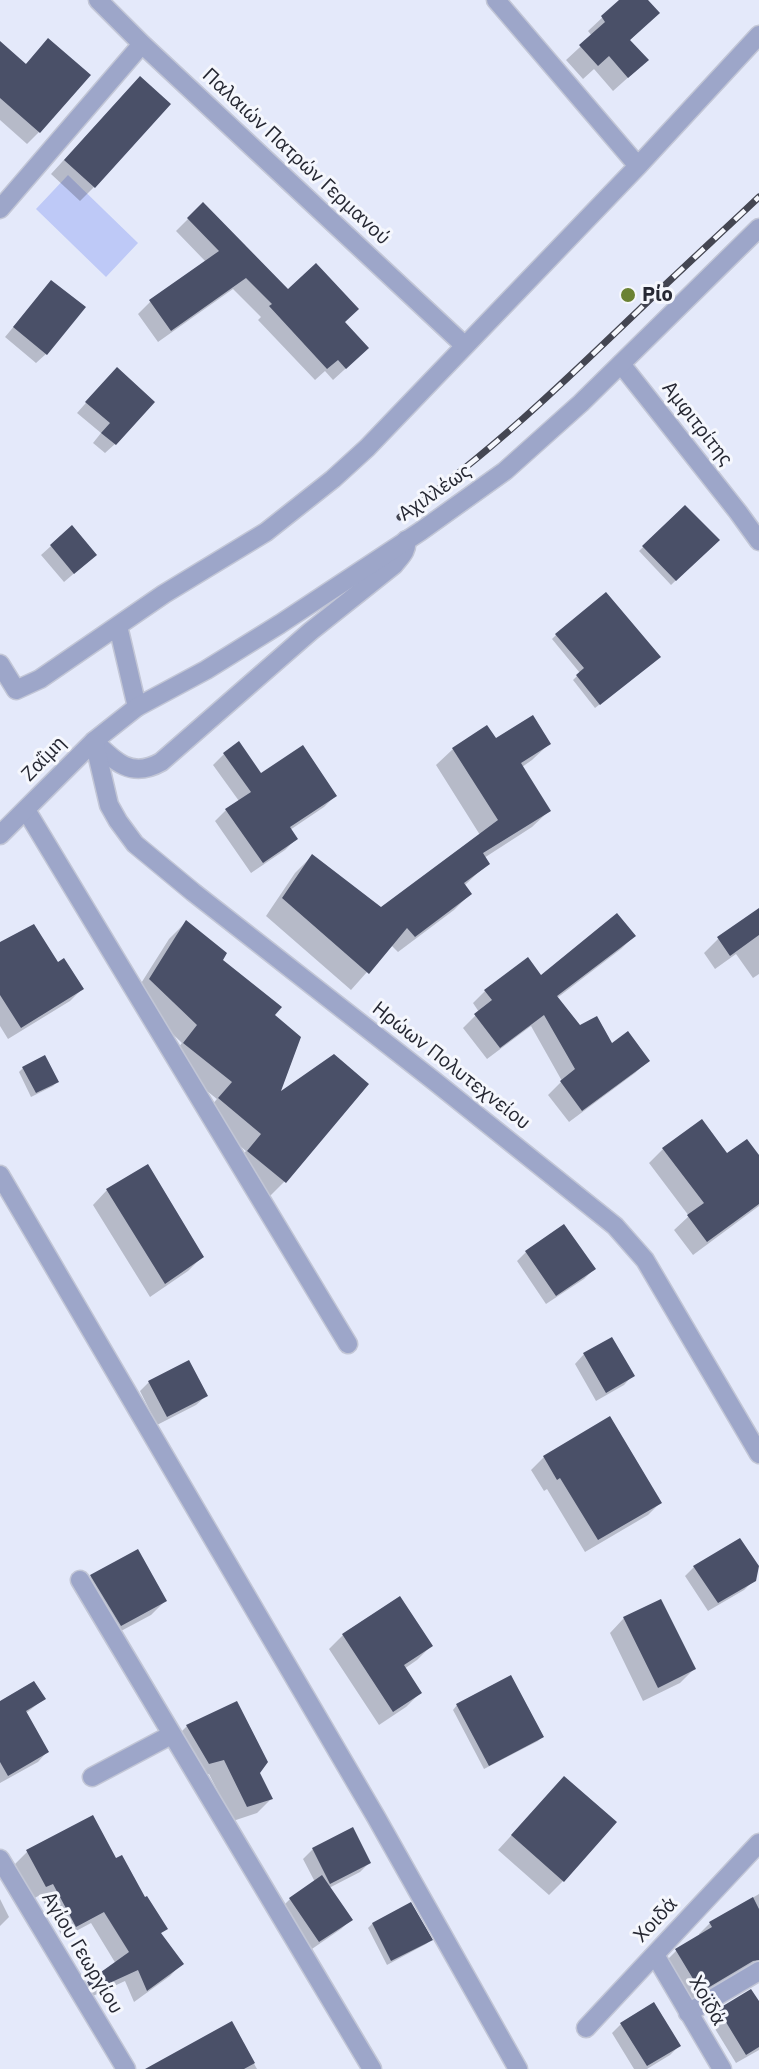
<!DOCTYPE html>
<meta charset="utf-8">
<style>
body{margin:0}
canvas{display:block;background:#e4e9fa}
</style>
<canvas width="759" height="2069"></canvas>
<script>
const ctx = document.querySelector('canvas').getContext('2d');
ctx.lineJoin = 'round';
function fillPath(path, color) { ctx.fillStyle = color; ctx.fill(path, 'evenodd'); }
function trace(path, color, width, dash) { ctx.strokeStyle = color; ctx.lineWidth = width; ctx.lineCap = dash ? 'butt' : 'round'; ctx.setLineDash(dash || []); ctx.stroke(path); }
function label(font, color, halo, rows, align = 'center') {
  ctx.font = font + ' "IBM Plex Sans",sans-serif'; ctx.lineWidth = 6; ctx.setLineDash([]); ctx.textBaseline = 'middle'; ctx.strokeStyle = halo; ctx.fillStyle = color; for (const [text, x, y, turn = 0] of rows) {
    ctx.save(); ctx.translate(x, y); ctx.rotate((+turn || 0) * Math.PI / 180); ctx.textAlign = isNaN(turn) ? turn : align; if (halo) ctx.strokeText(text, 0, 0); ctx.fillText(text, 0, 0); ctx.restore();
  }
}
fillPath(new Path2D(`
 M68,175L138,243L106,277L36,209Z`), '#bec9f7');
fillPath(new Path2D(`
 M621,0H646L658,13L629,41L632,74L613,91L594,69L583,79L566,60L592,36L588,31Z
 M48,40L39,132L27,144L0,120V43L25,65Z
 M126,92L94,187L80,201L51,174Z
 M203,204L288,291L343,322L355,360L333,380L325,371L315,380L258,320L261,317L233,289L158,342L138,314L150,302L206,262L176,231Z
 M51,282L46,354L36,363L5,337Z
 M107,379L115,444L105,453L93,443L101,433L77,413Z
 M685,507L718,540L671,585L639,551Z
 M51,546L85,564L64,582L41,555Z
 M556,635L655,661L595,708L573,680L580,673L552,639Z
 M495,740L549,744L532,760L522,767L549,811L532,827L484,858L488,863L464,886L470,894L454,910L398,952L391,945L351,990L266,916L295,873L312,856L381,909L480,835L436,765L453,749Z
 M224,754L261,775L335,796L324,807L290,830L296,839L285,850L251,873L215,821L226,810L239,801L213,765Z
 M759,909V974L753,978L736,954L715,969L704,953L718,939Z
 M186,922L273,1016L278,1096L367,1084L284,1182L268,1198L232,1168L246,1151L203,1115L217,1099L168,1060L182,1043L133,996L169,939Z
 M634,936L621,949L557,998L579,1027L611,1045L648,1061L635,1073L569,1122L548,1095L562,1081L531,1026L487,1059L463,1028L479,1012L473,1003L485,991L541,977Z
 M0,944L57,964L82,989L70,1001L8,1039L0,1026Z
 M23,1068L57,1082L53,1086L31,1097L19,1072Z
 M663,1149L759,1158V1206L693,1255L674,1230L689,1216L649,1163Z
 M107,1190L202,1257L188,1271L150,1297L93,1205Z
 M526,1252L594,1269L584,1279L546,1304L517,1261Z
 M584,1354L633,1375L624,1385L596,1401L575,1364Z
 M149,1382L206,1396L196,1405L157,1425L140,1391Z
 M610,1418L660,1503L648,1515L585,1552L547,1489L544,1491L531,1470L544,1457Z
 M694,1567L754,1580L744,1590L708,1611L685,1576Z
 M91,1576L165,1601L151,1615L106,1639L77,1590Z
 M624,1618L694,1669L680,1683L643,1701L610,1633Z
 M343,1635L431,1646L417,1660L404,1669L420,1693L406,1707L379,1725L329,1649Z
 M44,1699L25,1714L47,1752L38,1762L0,1783V1703Z
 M237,1703L258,1773L271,1799L257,1813L233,1821L209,1774L195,1778L173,1740L187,1726Z
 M457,1705L542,1737L538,1741L484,1769L453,1710Z
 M564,1778L563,1881L549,1895L498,1850Z
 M313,1849L369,1863L360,1872L329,1888L351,1920L341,1929L309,1951L280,1909L290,1899L315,1882L303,1859Z
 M27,1852L115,1860L166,1929L160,1934L182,1963L170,1976L134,2002L125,1981L80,2002L76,1996L88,1984L116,1964L91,1923L63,1938L40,1895L33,1899L15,1864Z
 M759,1894V1964L689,2002L665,1962L676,1951L700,1936L699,1934L710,1923Z
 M0,1899L9,1917L0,1926Z
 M372,1924L431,1940L426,1944L387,1965L368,1928Z
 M751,1991L759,2004V2050L736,2063L709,2019L718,2010Z
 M232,2023L257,2069H158Z
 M621,2024L679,2046L670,2055L647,2069H634L612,2033Z`), '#0003');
fillPath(new Path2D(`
 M619,0H648L660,13L630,40L649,60L628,78L609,56L598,66L579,45L605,22L601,16Z
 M48,38L91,75L40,133L0,98V41L26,64Z
 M140,76L171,104L95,188L64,160Z
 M203,202L288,289L316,263L359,309L345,322L369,348L346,369L338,360L327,369L269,306L272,304L246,278L171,331L149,300L219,251L187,218Z
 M51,280L86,307L47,355L13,327Z
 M117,367L155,402L116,445L101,433L110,423L85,402Z
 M685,505L720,540L676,581L642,546Z
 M72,525L97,555L74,574L50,545Z
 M606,592L661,657L600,705L576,675L584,668L555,634Z
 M533,715L551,744L521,763L551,811L483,853L490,864L464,883L472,894L415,937L407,928L369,974L282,898L312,854L381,907L498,820L452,748L487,725L496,738Z
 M239,741L261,773L303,745L337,796L290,827L298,839L263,863L225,809L251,792L223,753Z
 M759,908V935L730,956L717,937Z
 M617,913L636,936L557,996L580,1025L597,1016L612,1043L628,1031L650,1061L582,1111L560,1081L575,1069L544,1015L500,1048L474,1014L492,1000L484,990L528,957L541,975Z
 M186,920L227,953L223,960L282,1007L275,1015L301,1037L281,1091L334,1054L369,1084L286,1183L247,1151L261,1134L218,1098L232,1082L183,1043L197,1025L149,979Z
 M34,924L58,962L64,958L84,989L21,1028L0,995V942Z
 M45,1055L59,1082L36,1093L22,1067Z
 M702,1119L727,1153L747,1139L759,1155V1204L707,1242L687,1215L704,1203L662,1148Z
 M148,1164L204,1257L165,1284L106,1189Z
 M564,1224L596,1269L556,1296L525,1251Z
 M612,1337L635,1376L606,1393L583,1353Z
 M189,1360L208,1396L167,1417L148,1381Z
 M610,1416L662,1503L598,1540L560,1478L557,1480L543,1456Z
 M740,1538L759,1566L756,1581L718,1603L693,1566Z
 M138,1549L167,1601L121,1626L90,1575Z
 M400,1596L433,1646L404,1665L422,1693L393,1712L342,1634Z
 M661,1599L696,1669L658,1688L623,1617Z
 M511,1675L544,1737L489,1766L456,1704Z
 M34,1681L46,1699L26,1711L49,1752L8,1776L0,1762V1701Z
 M237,1701L268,1762L260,1773L273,1799L247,1807L224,1760L209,1764L186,1725Z
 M564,1776L617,1822L564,1882L511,1835Z
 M93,1815L116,1858L122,1855L145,1897L147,1896L168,1929L161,1933L184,1964L147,1991L138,1970L92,1991L87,1982L129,1952L104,1912L76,1927L53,1884L46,1887L26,1850Z
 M353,1827L371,1863L330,1884L312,1848Z
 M322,1875L353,1920L319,1942L289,1898Z
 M753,1897L759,1909V1960L753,1961L701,1992L675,1949L712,1927L709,1922Z
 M411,1902L433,1940L391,1961L372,1923Z
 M751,1989L759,2001V2047L746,2055L718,2009Z
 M654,2002L681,2046L647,2066L620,2023Z
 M232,2021L255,2063L244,2069H145Z`), '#4a5068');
const minor = new Path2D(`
 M98,0L142,44L464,345
 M496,0L638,166
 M0,209L142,44
 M621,364L738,512L759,541
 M118,626L137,707
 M0,664L16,690L40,679L164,594L266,532L333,479L367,448L638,166L759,35
 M94,741C114,761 131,779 161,762L311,631L394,565C400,557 408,551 406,540
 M26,810L348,1344
 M0,1175L376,1817L518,2069
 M80,1580L372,2069
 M92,1777L171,1735
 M0,1859L126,2069
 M655,1955L722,2069
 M688,2013L759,1971
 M586,2028L759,1843`);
const tertiary = new Path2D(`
 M94,741L109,805L118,821L135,844L193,892L433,1080L615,1226L645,1260L759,1454
 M0,835L94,741L137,707L206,670L280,624L421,531L505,471L581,403L759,228`);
trace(minor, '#c2c6d6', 21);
trace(tertiary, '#c2c6d6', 21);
trace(minor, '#9da6c9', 18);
trace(tertiary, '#9da6c9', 18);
const rail = new Path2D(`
 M400,517C487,456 563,383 639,310C678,272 719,235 759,197`);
trace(rail, '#444652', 7);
trace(rail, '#f5f7fd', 4.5, [14]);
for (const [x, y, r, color] of [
 [628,295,8,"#6b8234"]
]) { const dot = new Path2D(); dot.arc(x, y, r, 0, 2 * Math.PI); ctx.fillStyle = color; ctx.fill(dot); trace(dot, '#f5f7fd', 2); }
label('20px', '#262833', '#f5f7fd', [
 ["Παλαιών Πατρών Γερμανού",296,157,43],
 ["Αμφιτρίτης",697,424,52],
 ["Αχιλλέως",435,493,-35],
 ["Ζαΐμη",44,759,-46],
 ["Ηρώων Πολυτεχνείου",451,1066,38],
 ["Χοιδά",656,1920,-47],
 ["Αγίου Γεωργίου",82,1953,59],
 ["Χοϊδά",707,2001,60]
]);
label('bold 20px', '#262833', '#f5f7fd', [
 ["Ρίο",642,295]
], 'left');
</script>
